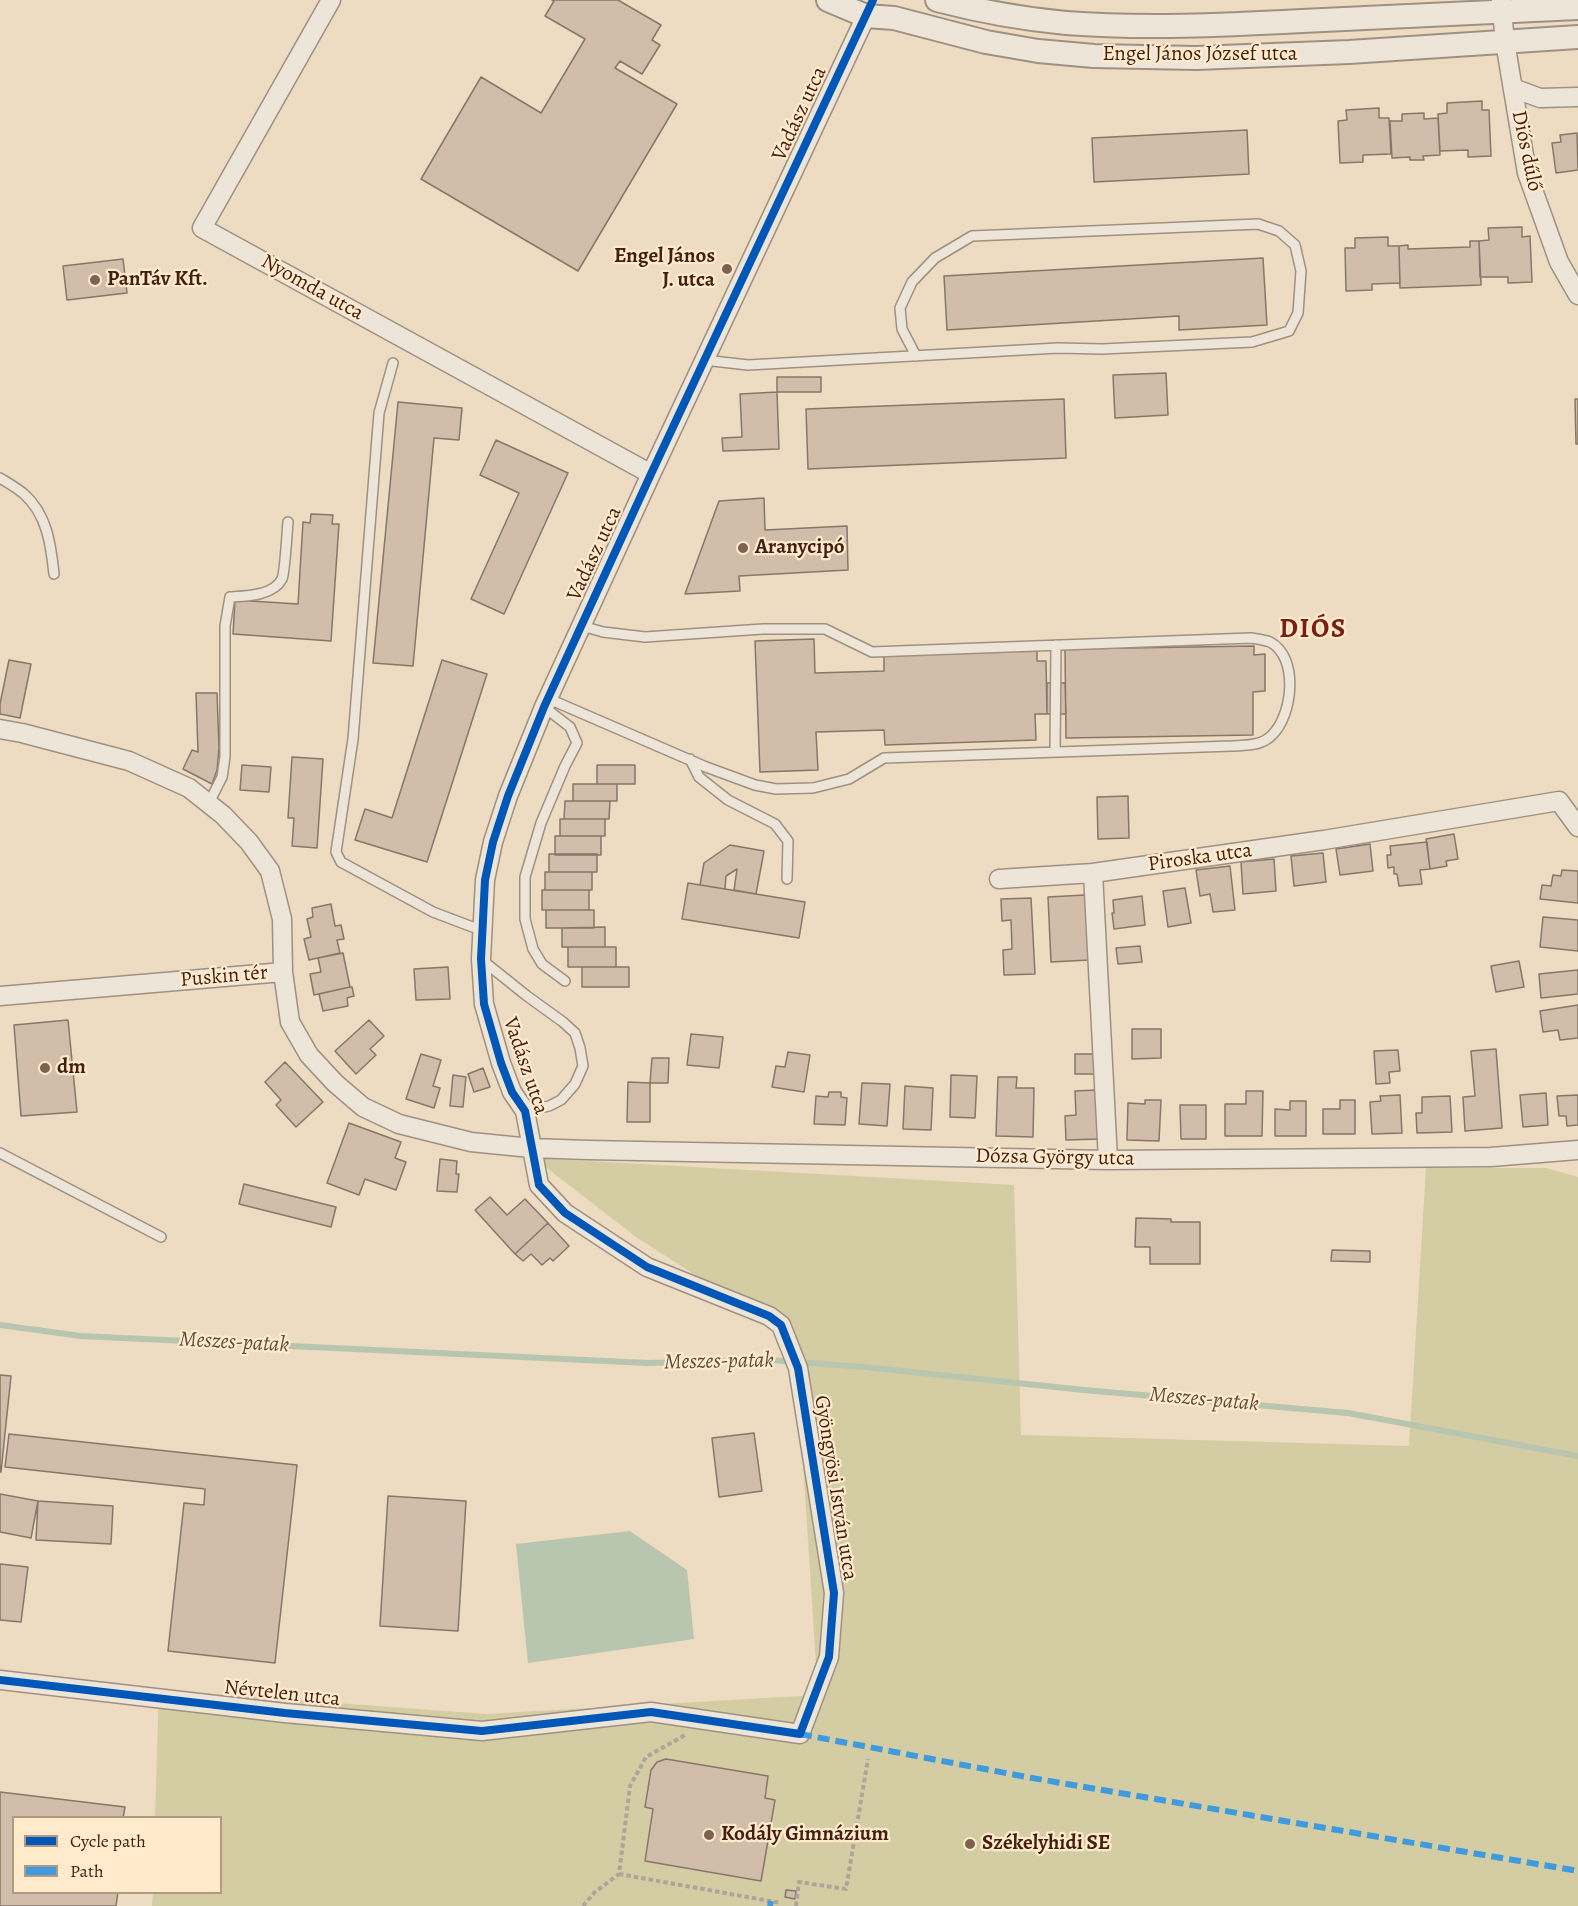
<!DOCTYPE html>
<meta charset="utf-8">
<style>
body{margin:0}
#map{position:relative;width:1578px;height:1906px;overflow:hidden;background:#eddbc2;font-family:Alegreya,serif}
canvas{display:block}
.legend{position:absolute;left:12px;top:1816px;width:210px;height:78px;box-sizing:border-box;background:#ffeacc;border:2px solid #b49982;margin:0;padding:8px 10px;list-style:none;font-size:18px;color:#431f12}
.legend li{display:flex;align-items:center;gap:12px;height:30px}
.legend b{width:30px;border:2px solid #b49982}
</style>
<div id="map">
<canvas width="1578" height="1906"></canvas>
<ul class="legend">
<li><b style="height:8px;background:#0057b8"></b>Cycle path</li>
<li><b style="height:8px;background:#3f9bde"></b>Path</li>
</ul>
</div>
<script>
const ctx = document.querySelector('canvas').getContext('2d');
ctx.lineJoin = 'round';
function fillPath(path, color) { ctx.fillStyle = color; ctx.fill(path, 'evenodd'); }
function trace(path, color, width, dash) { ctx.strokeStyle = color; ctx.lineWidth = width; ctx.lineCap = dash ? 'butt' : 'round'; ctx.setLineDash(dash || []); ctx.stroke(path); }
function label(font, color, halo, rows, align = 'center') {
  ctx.font = font + ' Alegreya,serif'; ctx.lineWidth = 4.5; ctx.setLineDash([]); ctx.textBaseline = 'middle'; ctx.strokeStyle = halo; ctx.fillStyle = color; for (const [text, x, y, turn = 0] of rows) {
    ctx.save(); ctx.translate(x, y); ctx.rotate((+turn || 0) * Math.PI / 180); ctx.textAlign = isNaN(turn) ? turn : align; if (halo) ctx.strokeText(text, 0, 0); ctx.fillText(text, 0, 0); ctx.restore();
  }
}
fillPath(new Path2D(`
 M534,1158L1014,1185L1021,1435L1409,1446L1426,1168H1546L1578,1177V1906H152L153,1893L220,1892V1818L155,1817L159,1690L486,1714L818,1695L795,1339L636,1237Z`), '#d4cda4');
fillPath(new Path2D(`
 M630,1531L687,1570L694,1639L528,1663L516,1544Z`), '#b8c6af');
trace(new Path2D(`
 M0,1325L81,1336L648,1363L771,1360L864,1367L1084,1390L1348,1413L1578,1456`), '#b8c6af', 6);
const building = new Path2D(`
 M552,0H618L661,25L652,40L660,45L642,74L620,61L615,68L677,104L578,271L421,179L481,77L541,113L585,39L545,16L554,1Z
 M1482,101V110H1489L1491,156L1468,157V150L1440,151L1438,114L1447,113V103Z
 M1379,108V118H1389L1391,154L1363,155V162L1340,163L1338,121L1347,120L1346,110Z
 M1424,113V119L1438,118L1440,155L1423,156L1424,160H1410V157L1392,158L1390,121H1402V114Z
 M1247,130L1249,174L1094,182L1092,138Z
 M1577,133L1578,170L1556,173L1552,143L1561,142L1560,135Z
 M1522,227V237L1530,236L1532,282L1508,283V277H1480L1479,241L1489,240L1488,228Z
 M1388,237V246H1399L1400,283L1372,284V290L1346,291L1345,248H1355V238Z
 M1470,241H1479L1481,285L1400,288L1399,246L1408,245V249L1470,247Z
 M1263,258L1267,325L1179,330V316L947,330L944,276Z
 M123,259L127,293L67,300L63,266Z
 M1166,373L1168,415L1115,418L1113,375Z
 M777,377H821V392H777Z
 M777,392L779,449L723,451L722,438L742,437L740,394Z
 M1064,399L1066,458L808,469L806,409Z
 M1575,399H1578V444H1576Z
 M398,402L462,408L459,440L434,438L413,666L373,663Z
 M496,440L568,473L504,614L471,599L519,493L480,475Z
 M764,498L765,530L847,526L848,570L739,576L740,591L685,594L719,501Z
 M311,514L333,515L332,524H339L331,641L233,634L235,600L298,604L303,522L310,523Z
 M814,639L815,673L884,671V656L1037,650V661H1046L1047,714H1035L1036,740L885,745L884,730L816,732L818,770L760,772L755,641Z
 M1254,646V655L1265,654V691L1253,692V735L1066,738L1065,649Z
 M9,660L31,664L20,718L0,714V704Z
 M442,660L487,674L427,862L355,840L365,809L392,818Z
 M1047,683H1065L1066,714H1047Z
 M196,693H217L219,748L217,770L212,784L183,769L192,750L198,752Z
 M292,757L323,759L317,848L292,846L294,818H288Z
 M242,765L271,767L269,792L240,790Z
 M597,765H635V784H597Z
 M573,784H617V801H573Z
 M1128,796L1129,838L1098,839L1097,797Z
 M565,801H610L609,819H564Z
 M560,819H605V836H560Z
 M1454,834L1458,859L1446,861L1447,866L1430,869L1426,839Z
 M555,836H601V855H555Z
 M1427,842L1430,869L1420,870L1422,884L1399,886L1397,874H1394V867L1388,868L1387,855H1391L1390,846Z
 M1370,844L1373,871L1340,875L1336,849Z
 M730,845L764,851L756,894L734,890L737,869L726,876L725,889L700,885L704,863Z
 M1323,853L1326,882L1294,886L1291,856Z
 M549,854H597V872H549Z
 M1274,859L1276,891L1243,894L1241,862Z
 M1230,866L1235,910L1213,912L1210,894L1200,896L1196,870Z
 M1562,870L1578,871V903L1540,899L1542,885L1551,886L1553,875L1561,876Z
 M545,872H592V890H545Z
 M688,883L805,902L799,938L682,919Z
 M1185,888L1191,923L1168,927L1163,891Z
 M542,890H589V910H542Z
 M1085,895L1089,960L1051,962L1048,897Z
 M1142,896L1145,925L1114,929L1112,913H1114L1113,900Z
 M1031,898L1035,974L1004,975L1003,950L1012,949L1011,920L1002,921L1001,899Z
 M331,904L335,926L341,925L344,939L337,940L340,953L309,960L304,939L311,937L307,919L313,917L312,908Z
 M546,910H594V928H546Z
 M1543,917L1578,920V951L1540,947Z
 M605,927V947H562V928Z
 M1140,946L1142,962L1118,964L1116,948Z
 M568,947H616V967H568Z
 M343,953L350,987L314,995L310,974L321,972L318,958Z
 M1519,961L1524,987L1496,992L1491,966Z
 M448,967L450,999L416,1000L414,969Z
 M582,967H629V987H582Z
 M1578,970V994L1541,998L1539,974Z
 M350,987H352L354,996L347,998L348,1006L323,1011L319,994Z
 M1578,1005V1038L1560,1040L1558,1030L1543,1032L1540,1011Z
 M68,1020L77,1112L21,1116L14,1025Z
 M369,1020L384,1036L370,1049L376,1055L356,1074L335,1051Z
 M1132,1029H1161V1058L1132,1059Z
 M691,1034L723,1037L719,1068L687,1065Z
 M1496,1049L1502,1128L1465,1131L1463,1097L1475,1096L1471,1051Z
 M1398,1050L1400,1071L1389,1072L1390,1083L1376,1084L1374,1051Z
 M788,1052L810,1055L804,1092L772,1087L776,1066L785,1067Z
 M421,1054L441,1060L433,1086L440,1088L434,1108L406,1099Z
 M1075,1054H1095V1074H1075Z
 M652,1058H669L668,1083H650Z
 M285,1062L323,1102L296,1127L276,1105L281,1100L265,1082Z
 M483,1068L490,1087L474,1092L468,1074Z
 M453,1075L466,1077L463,1107L450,1106Z
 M951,1075L977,1076L975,1118L950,1117Z
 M998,1077H1017L1016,1088H1034L1033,1137L996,1136Z
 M628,1082L650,1083V1122H627Z
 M862,1083L890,1084L887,1126L859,1124Z
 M905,1086L933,1088L931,1130L903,1129Z
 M1097,1090L1099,1139L1066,1140L1065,1116L1076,1115L1075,1091Z
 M1246,1091H1263L1262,1136H1225V1104H1246Z
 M829,1092H841V1097L847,1098L845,1125L814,1124L816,1096L828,1097Z
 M1546,1093L1548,1125L1523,1127L1520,1095Z
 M1400,1095L1402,1133L1372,1134L1370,1102L1381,1101L1380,1096Z
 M1578,1095V1125L1567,1126L1566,1116H1559L1557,1096Z
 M1450,1096L1452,1132L1417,1133L1416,1113H1422V1097Z
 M1145,1100H1161L1159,1141L1127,1140L1128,1103L1145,1104Z
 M1340,1100H1355V1134H1323V1109H1340Z
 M1290,1101H1306V1136H1275V1109L1290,1110Z
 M1180,1105H1206V1139H1181Z
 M349,1123L401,1142L395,1158L406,1162L396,1190L365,1179L359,1195L327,1183Z
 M440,1159L457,1161L456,1174H459L457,1192L437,1191Z
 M244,1184L336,1207L331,1227L239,1204Z
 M490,1197L507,1215L525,1199L548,1223L515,1254L475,1210Z
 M1136,1218L1171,1219V1222H1200V1264H1150V1247H1135Z
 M548,1223L569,1246L553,1261L550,1258L542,1265L531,1254L523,1261L515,1254Z
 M1332,1250L1370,1251V1262L1331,1261Z
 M0,1375L11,1376L1,1472H0Z
 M754,1433L762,1491L719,1497L712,1438Z
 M9,1434L297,1465L275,1663L168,1651L184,1503L204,1505L205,1489L5,1467Z
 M0,1494L38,1501L31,1538L0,1532Z
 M388,1496L466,1501L458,1631L380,1626Z
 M38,1501L113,1506L111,1544L36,1540Z
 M0,1564L28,1567L21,1622L0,1620Z
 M666,1759L768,1776L765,1798L775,1800L761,1881L645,1861L653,1809L645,1807L651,1770L657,1762Z
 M0,1792L125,1807L123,1818H14V1892H118L116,1906H0Z
 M786,1890L796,1891L795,1899L785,1897Z`);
fillPath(building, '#d1bdaa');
trace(building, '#87776a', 1.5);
const service = new Path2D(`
 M704,360L748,365L1058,348L1102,349L1252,342L1289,331L1298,313L1301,271L1295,245L1279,231L1258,224L972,236L935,258L912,282L900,308L902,329L916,356
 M393,363L379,413L353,739L336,852L341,862L433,912L483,931
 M0,478C8,483 17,488 24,494C47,514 51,545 54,574
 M549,699L706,767L755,785L776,789L813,788L849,779L884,758L1232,746C1246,745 1262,746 1272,735C1293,715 1299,657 1270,642C1265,640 1257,639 1251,638L872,652L825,629H763L645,637L603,632L582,626
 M544,707L570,727L577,743L565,766L541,823L525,877V919L533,949L542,964L565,981
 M1055,752L1056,645
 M690,759L699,777L728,800L775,824L788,841L787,879
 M209,803L222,777L225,757V626L230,597C246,596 273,596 282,579C285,572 287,532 288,522
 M482,960L527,996L563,1022L575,1033L580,1048L583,1066L575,1084L561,1100L549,1106L525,1111
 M0,1153L161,1237`);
const minor = new Path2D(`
 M331,0L202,228L651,474
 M1501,0L1505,42L1527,173L1559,262L1578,295
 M1513,88L1540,98L1578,97
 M0,729L22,733L129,761L189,788L223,815L249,842L270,871L282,919L283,972L0,996
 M999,879L1093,873
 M283,972L290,1022L309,1055L335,1083L363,1107L399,1124L471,1142L531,1148L587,1150L1108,1160L1491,1157L1578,1150
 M1108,1160L1093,873L1324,840L1559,801L1578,827
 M0,1680L285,1713L482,1731L651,1712L800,1734L829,1657L834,1593L798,1368L781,1325L769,1316L647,1267L565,1213L539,1185L525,1111L512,1092L501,1063L484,1004L481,959L485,880L493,842L508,796L544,707L651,474L866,16`);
const tertiary = new Path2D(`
 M828,0L866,16L894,18L986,42L1038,51L1094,56L1196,58L1349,52L1578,37
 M937,0C979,11 1023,19 1066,23C1144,29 1224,25 1302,21C1394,17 1486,13 1578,8`);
trace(service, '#9f9181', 12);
trace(minor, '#9f9181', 21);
trace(tertiary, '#9f9181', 26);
trace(new Path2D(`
 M619,1874L781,1903
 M583,1906L595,1892L619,1874L630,1786L646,1757L685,1735
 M796,1906L799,1882L846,1889L868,1759`), '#afa499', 4, [4.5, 3]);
trace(service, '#eee5d9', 9);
trace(minor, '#eee5d9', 18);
trace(tertiary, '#eee5d9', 22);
trace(new Path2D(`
 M800,1734L1032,1778L1578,1871
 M770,1906L771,1901`), '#3f9bde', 6, [12, 6]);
trace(new Path2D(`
 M0,1680L285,1713L482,1731L651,1712L800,1734L829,1657L834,1593L798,1368L781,1325L769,1316L647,1267L565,1213L539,1185L525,1111L512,1092L501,1063L484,1004L481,959L485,880L493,842L508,796L544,707L651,474L873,0`), '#0057b8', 8);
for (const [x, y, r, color] of [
 [727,269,6,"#7e6150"],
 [95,280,6,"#7e6150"],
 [743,548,6,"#7e6150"],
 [45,1068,6,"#7e6150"],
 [709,1835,6,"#7e6150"],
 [970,1844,6,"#7e6150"]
]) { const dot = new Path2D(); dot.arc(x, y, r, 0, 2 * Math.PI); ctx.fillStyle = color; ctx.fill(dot); trace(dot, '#ffeacc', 2); }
label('21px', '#431f12', '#ffeacc', [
 ["Engel János József utca",1200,55],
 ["Vadász utca",800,114,-65],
 ["Diós dűlő",1526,151,78],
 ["Nyomda utca",312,288,29],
 ["Vadász utca",595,554,-65],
 ["Piroska utca",1200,858,-8],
 ["Puskin tér",224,977,-5],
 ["Vadász utca",525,1066,71],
 ["Dózsa György utca",1055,1158,1],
 ["Gyöngyösi István utca",835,1488,81],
 ["Névtelen utca",282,1694,6]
]);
label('bold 21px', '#431f12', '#ffeacc', [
 ["Engel János",715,257,"right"],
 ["J. utca",715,281,"right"],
 ["PanTáv Kft.",107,280],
 ["Aranycipó",755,548],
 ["dm",57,1068],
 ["Kodály Gimnázium",721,1835],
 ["Székelyhidi SE",982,1844]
], 'left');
label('italic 22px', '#5f4e3f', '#ffeacc', [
 ["Meszes-patak",234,1343,3],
 ["Meszes-patak",719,1362,-1],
 ["Meszes-patak",1204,1400,5]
]);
ctx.letterSpacing = '1.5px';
label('bold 27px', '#7a1f14', '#ffeacc', [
 ["DIÓS",1313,630]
]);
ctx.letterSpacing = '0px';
</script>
